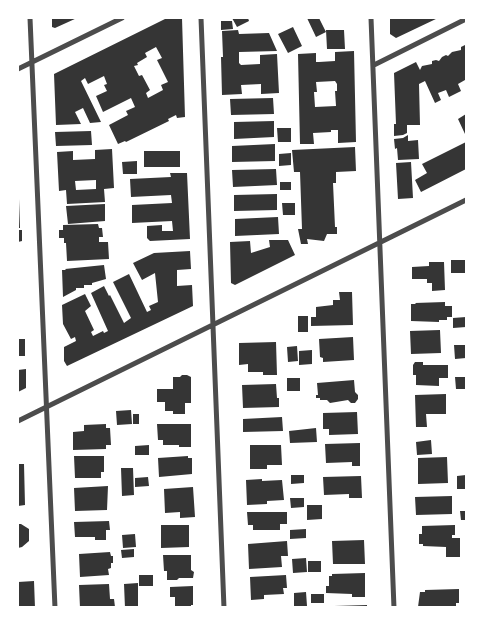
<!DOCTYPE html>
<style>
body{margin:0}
#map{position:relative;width:484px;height:625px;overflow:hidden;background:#fff;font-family:"IBM Plex Sans",sans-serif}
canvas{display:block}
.frame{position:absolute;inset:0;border:19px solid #fff;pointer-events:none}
</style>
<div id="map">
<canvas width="484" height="625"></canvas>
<div class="frame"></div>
</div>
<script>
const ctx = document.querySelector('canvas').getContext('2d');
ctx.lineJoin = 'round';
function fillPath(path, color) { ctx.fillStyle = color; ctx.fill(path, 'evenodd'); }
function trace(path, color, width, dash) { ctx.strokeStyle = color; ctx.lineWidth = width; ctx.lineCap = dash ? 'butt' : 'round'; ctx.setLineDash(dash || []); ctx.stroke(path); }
fillPath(new Path2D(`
 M52,18H77L55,28L52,27Z
 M167,18H182L185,117L177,118L176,115L168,119L169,121L126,142L125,141L118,144L109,125L128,115L126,111L135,107L131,98L103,112L96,96L107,91L104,85L107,84L104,76L88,84L85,78L81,81L101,122L90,123L83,108L75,112L81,124L56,125L54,74ZM156,47L162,58L157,60L168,82L161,85L163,90L148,98L146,93L150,90L142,75L139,76L134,66L138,65L137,63L147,57L145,53Z
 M232,18H248L249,21L237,27Z
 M307,18H319L326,32L316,37Z
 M390,18H438L396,38L390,34Z
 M221,21H232L233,29L221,30Z
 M293,27L302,46L288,53L278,34Z
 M238,30L239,34L269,33L277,51L239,52V63L241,65L260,64V55L277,54L279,93L261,94V84L241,85L242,94L222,95L221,57H223L222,31Z
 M326,30H344L345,49H327Z
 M465,45L466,84L465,80L458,84L461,91L449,97L446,90L438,93L441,100L435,103L425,81L419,84L420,125H407V133L403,135L394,136V124H396L394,73L416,62L420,70L422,66L432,64V61L436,60L439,61L442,57L446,55L448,56L452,52L461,50V47Z
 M354,51L356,142L338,143V130H331V132L313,133L314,144H300L298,54L316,53V62H319L335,61V52ZM335,81L337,84V91H335L336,106L315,107L314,92H317L316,82Z
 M273,98L274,114L231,115L230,99Z
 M466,114V133L465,134L458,119Z
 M274,121V137L234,139V122Z
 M277,128H291V142H278Z
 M91,131L92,145L56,146L55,132Z
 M408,135V141L418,140L419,159L398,160L397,148L395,149L394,139L403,138Z
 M466,142V169L421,192L415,180L427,173L422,164Z
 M275,144V161L232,162V146Z
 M355,147L356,171L336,172V183H333L335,227H337V234H327L324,241L307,239L308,244H301L298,229H302L300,172H294L292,150Z
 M112,149L114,188L104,189L105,202L67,204L66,190L59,191L57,152L73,151V160L95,159V150ZM96,180V189L76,190L75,181Z
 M144,151H180V167H144Z
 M291,153V165L279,166V154Z
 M137,161V174H123L122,162Z
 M411,162L413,198L398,199L396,163Z
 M276,169L277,185L233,187L232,170Z
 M170,173H187L190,239L150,241L147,238V226L162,225V231H173L172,221L132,223V205L172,203L171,195L131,197L130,179L171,177Z
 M280,182H291V190H280Z
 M277,194V210L234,211V195Z
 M18,199H19L20,228H18Z
 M282,203H295V215H283Z
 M105,204V221L68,224L66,206Z
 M278,217L279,234L235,236V219Z
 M98,224L99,228H102L103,237H99V242H108L109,259L67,261L66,243H64V238H59V230H63V225Z
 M18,230H22V241L18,242Z
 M269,240H288L295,255L235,285L231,283L230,242L250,241L251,253L270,247Z
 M190,251L191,269L177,270V286L192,285L193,306L67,366L64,361V347L76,341L75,337L71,339L63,324L62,305L85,294L91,306L85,311L94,330L91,332L93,336L103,331L104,333L108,331L91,293L104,286L109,296L110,295L124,323L131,318L113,282L129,274L147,312L151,310L149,306L158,302L155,273L142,280L133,263L154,253Z
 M451,260H465V273H451Z
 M429,262H444L445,290L432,291V283H427V279H412V267L429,266Z
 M104,265L106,279L92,283V285H84V288H76V290L63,297L62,270H66L65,269Z
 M339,292H352L353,325L311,326V317H316V307L333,305V300H340Z
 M445,302V306H452V317H447V320H439V322L411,321V304H416L415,303Z
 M298,316H308V332H298Z
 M466,317V327L453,328V318Z
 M440,330L441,353L411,354L410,331Z
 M353,337L354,360L323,362V358L320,357L319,339Z
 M18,339H25V356H18Z
 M276,342L277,375H263V372H248V364L239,365V343Z
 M454,345H466V358L455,359Z
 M297,346L298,361L288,362L287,347Z
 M312,350V364L299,365V351Z
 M415,362H423V365H448V378H439V386L416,385V375H413V365Z
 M26,369V388L18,392V370Z
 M182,375H187L191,377V403H185V414H173V411H165V402H157V389H173V377H180Z
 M455,377H466V389H456Z
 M287,378H300V391H287Z
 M354,380L355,392L358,395V399L355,403H351L348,400L330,403L327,400H320V398H316V395H318L317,383Z
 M276,384L277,398H279V407L243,408L242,385Z
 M446,394V414H426L427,427H416L415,395Z
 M131,410L132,424L117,425L116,411Z
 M357,412L358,434L329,435V429H323V413Z
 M133,414H139V424H133Z
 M282,417L283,431L243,432V419Z
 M106,424V428H110L111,445H106V449L73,450V432L84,431V425Z
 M157,424H191V447H179V445H163V440H158Z
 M316,428L317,442L290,443L289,431Z
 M431,440L432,454L417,455L416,442Z
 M360,443V466H352V462L326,463L325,444Z
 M149,445V455H135V446Z
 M250,445H281L282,465H267V469H250Z
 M74,456H104V472H101V478H75Z
 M188,456V458H192V474L159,477L158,458Z
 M447,457L448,483L418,484V458Z
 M18,464H24L25,505L18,506Z
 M121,468H133L134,495L122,496Z
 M291,475H304V483L291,484Z
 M466,475V489H457V476Z
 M361,476L362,498H349V494L324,495L323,477Z
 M148,477L149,486L135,487V478Z
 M262,479V481L282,480L284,500L267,501V504L247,505L246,480Z
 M108,486L107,510L75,511L74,488Z
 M193,487L195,517L180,518V512L165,513L164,489Z
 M452,496V514L416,515L415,497Z
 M290,498H304V507L291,508Z
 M307,505H322V519L307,520Z
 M460,511H466V520H461Z
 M247,512H287V524H280V530H253V525H248Z
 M109,521L110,530H106V540H95V537H75L74,522Z
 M18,524H21L29,529V541L22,547L18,548Z
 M161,525H189V547L161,548Z
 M455,525V535H452V538H460V557H446V547L423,546V544H419V534H422V526Z
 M306,529V538L290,539V530Z
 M135,534L136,547L123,548L122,535Z
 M364,540L365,564H333L332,541Z
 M287,541L288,556H281L282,567L249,569L248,544Z
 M134,549V557L122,558L121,550Z
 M110,552L111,556H113V563H111V568L108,569L109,575L80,577L79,554Z
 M163,555H191V570L194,572L193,578H179L177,580H167V571H164Z
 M306,558L307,572L293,573L292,559Z
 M308,561H321V572H308Z
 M365,573V597H352V594L326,593V586H329V576H332V574Z
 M139,575H153V586H139Z
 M286,575L287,588H283L284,594L264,595V599L251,600L250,577Z
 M34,581L35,608H18V582Z
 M138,583V608H125L124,584Z
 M109,584L110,599H114L115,607L80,608L79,585Z
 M193,586V605H191V608L175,606V597H170V587Z
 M459,589V603H456V606L418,607L420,592H425V590Z
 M306,592L307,606H294V593Z
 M311,594H324V603H311Z
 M367,605V608H334V606Z`), '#353535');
trace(new Path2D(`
 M30,18L55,608
 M201,18L224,608
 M371,18L394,608
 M374,65L466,19
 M18,69L122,18
 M18,421L466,200`), '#4c4c4c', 5);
</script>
